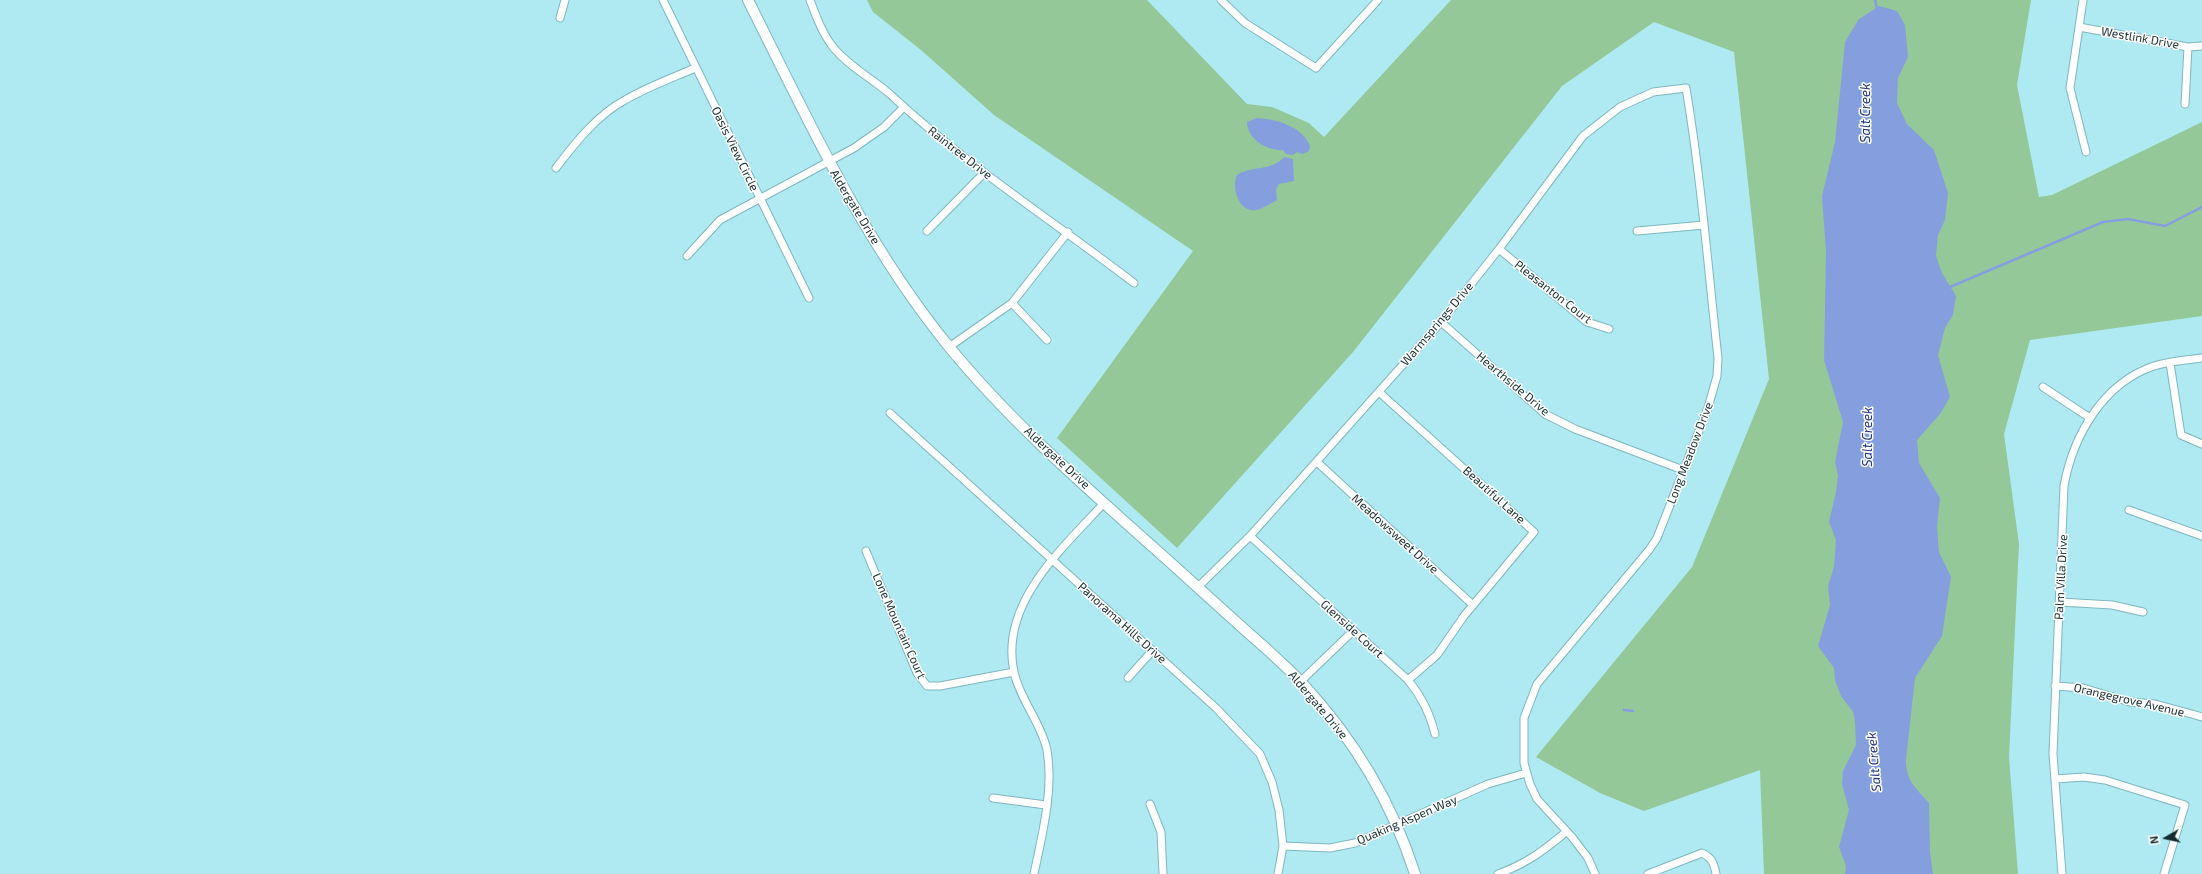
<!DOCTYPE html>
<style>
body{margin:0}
#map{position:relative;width:2202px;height:874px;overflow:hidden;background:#afeaf2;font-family:"Exo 2",sans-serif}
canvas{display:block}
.north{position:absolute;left:2146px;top:818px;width:40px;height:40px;-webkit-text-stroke:3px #fff;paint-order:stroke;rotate:261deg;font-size:11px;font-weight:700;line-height:16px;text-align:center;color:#142c2f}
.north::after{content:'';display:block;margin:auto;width:14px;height:18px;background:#142c2f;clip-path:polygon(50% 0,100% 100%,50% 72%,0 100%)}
</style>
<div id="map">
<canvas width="2202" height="874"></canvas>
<div class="north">N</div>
</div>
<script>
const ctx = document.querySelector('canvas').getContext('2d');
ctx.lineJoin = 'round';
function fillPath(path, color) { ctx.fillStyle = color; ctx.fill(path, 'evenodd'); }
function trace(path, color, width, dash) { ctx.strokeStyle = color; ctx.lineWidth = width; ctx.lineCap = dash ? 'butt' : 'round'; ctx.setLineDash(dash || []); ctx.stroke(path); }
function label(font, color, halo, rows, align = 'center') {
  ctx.font = font + ' "Exo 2",sans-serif'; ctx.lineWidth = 3; ctx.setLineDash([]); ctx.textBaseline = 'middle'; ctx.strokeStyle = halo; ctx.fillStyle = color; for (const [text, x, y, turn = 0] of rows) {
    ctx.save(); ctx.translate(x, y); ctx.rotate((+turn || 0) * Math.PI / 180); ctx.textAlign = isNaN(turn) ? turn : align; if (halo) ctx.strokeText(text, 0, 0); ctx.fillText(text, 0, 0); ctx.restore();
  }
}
fillPath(new Path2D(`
 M867,0H1147L1247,104L1272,107L1309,123L1324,137L1451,0H2031L2017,85L2039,197L2052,195L2202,122V316L2030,340L2004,434L2019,544L2009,757L2018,874H1764L1760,770L1644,811L1600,793L1536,757L1692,567L1769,379L1734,52L1654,22L1562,86L1353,352L1177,548L1057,438L1193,251L994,115L921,50L873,12Z`), '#95c898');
fillPath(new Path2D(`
 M1879,6L1897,11L1905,25L1908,57L1898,78L1897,103L1907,124L1934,150L1948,193L1945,220L1938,235L1936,256L1942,273L1956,296L1953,315L1945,328L1938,355L1950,397L1940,414L1917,440L1919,463L1940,498L1937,527L1939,552L1951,577L1942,636L1915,678L1906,760C1906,781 1916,788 1929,803L1930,852L1933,874H1845L1846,866L1839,847L1849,810L1842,784L1843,771L1856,745L1855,722L1853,712L1841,696L1835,680L1834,668L1818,646L1830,605L1828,586L1834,567L1836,540L1829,522L1836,492L1838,476L1835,462L1843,422L1824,360L1826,252L1822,196L1835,142L1845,42L1859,19Z
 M1257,118C1276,119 1302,126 1310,146L1309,151L1303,154L1297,152L1293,155L1286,154L1283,150C1267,151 1247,139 1247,122Z
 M1284,157L1293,159L1294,181L1279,184L1276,190L1277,200C1276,201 1259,210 1257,210C1239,214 1231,187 1237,175C1252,165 1271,172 1284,157Z`), '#859fde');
trace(new Path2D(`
 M1875,0L1877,9
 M1950,287L2103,222L2128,219L2165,226L2202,207
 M1624,710L1633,711`), '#859fde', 2.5);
const street = new Path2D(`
 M663,0L809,298
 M810,0C816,16 822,33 833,47C848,66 873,79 891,95C966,165 1053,221 1134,283
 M1221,0L1245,23L1316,68L1378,0
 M2083,0L2070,88L2086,152
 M560,18L565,0
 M2079,27L2188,47L2202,46
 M2185,104L2188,47
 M556,168C575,143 597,115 625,100C647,87 672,78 695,68
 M927,231L984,173
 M1637,231L1704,225
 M1499,249L1587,322L1609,329
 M687,256L720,220L854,148L884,127L903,108
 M1012,303L1047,340
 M1441,322L1545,414L1575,429L1683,470
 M949,347L1012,303L1068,232
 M2170,363L2181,435L2202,444
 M2043,387L2090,418
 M1379,392L1534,532L1464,616L1437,655L1408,680
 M890,413L1216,708L1260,754L1272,782L1279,810L1283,846L1278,874
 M1317,462L1473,605
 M2129,510L2202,536
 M1250,536L1408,680C1422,697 1430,713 1435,734
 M866,551L917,673L927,686H940L1014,672
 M1198,587L1250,536L1441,322L1499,249L1583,136L1620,107L1653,92L1686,88C1701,177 1708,268 1718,358L1717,376L1708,408L1657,538L1649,550L1537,684L1524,718V763L1530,784L1537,799L1572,837L1588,858L1595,874
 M2060,602L2112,605L2143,612
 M1128,678L1152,651
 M1301,681L1353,631
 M2055,686L2083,688L2130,702L2155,704L2202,717
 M2055,779L2084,777L2105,780L2185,805L2164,874
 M993,798L1046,805
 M1150,804L1161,832L1163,874
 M1283,846L1330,848L1355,843L1488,784L1526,773
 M1034,874C1042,835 1054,790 1047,750C1041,722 1020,700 1014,672C999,603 1063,548 1105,502
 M1498,874C1526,864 1543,851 1566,832
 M1648,874L1702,853C1712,858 1714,863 1716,874
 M2062,874L2053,754L2064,486C2073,436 2103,383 2154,366C2169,361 2186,360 2202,358`);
const secondary = new Path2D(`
 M748,0C808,120 864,243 950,348C1024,438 1117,513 1203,592C1225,612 1247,632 1270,652C1280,662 1292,672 1302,683C1353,738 1392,802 1415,874`);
trace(street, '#7db7bf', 9);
trace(secondary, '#7db7bf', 12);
trace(street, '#fff', 7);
trace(secondary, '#fff', 10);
label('12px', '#142c2f', '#fff', [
 ["Westlink Drive",2140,38,10],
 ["Oasis View Circle",735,149,64],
 ["Raintree Drive",960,153,38],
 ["Aldergate Drive",855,207,59],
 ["Pleasanton Court",1553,292,38],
 ["Warmsprings Drive",1437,324,-50],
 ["Hearthside Drive",1513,384,40],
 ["Long Meadow Drive",1690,453,-69],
 ["Aldergate Drive",1057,458,43],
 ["Beautiful Lane",1494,495,42],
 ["Meadowsweet Drive",1395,534,42],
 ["Palm Villa Drive",2061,577,-87],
 ["Panorama Hills Drive",1122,623,42],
 ["Lone Mountain Court",899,626,66],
 ["Glenside Court",1352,629,42],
 ["Orangegrove Avenue",2129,700,13],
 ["Aldergate Drive",1318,705,50],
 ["Quaking Aspen Way",1407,820,-23]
]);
label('italic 13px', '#1e357e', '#fff', [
 ["Salt Creek",1866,113,-90],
 ["Salt Creek",1868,437,-90],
 ["Salt Creek",1874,762,-95]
]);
</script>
